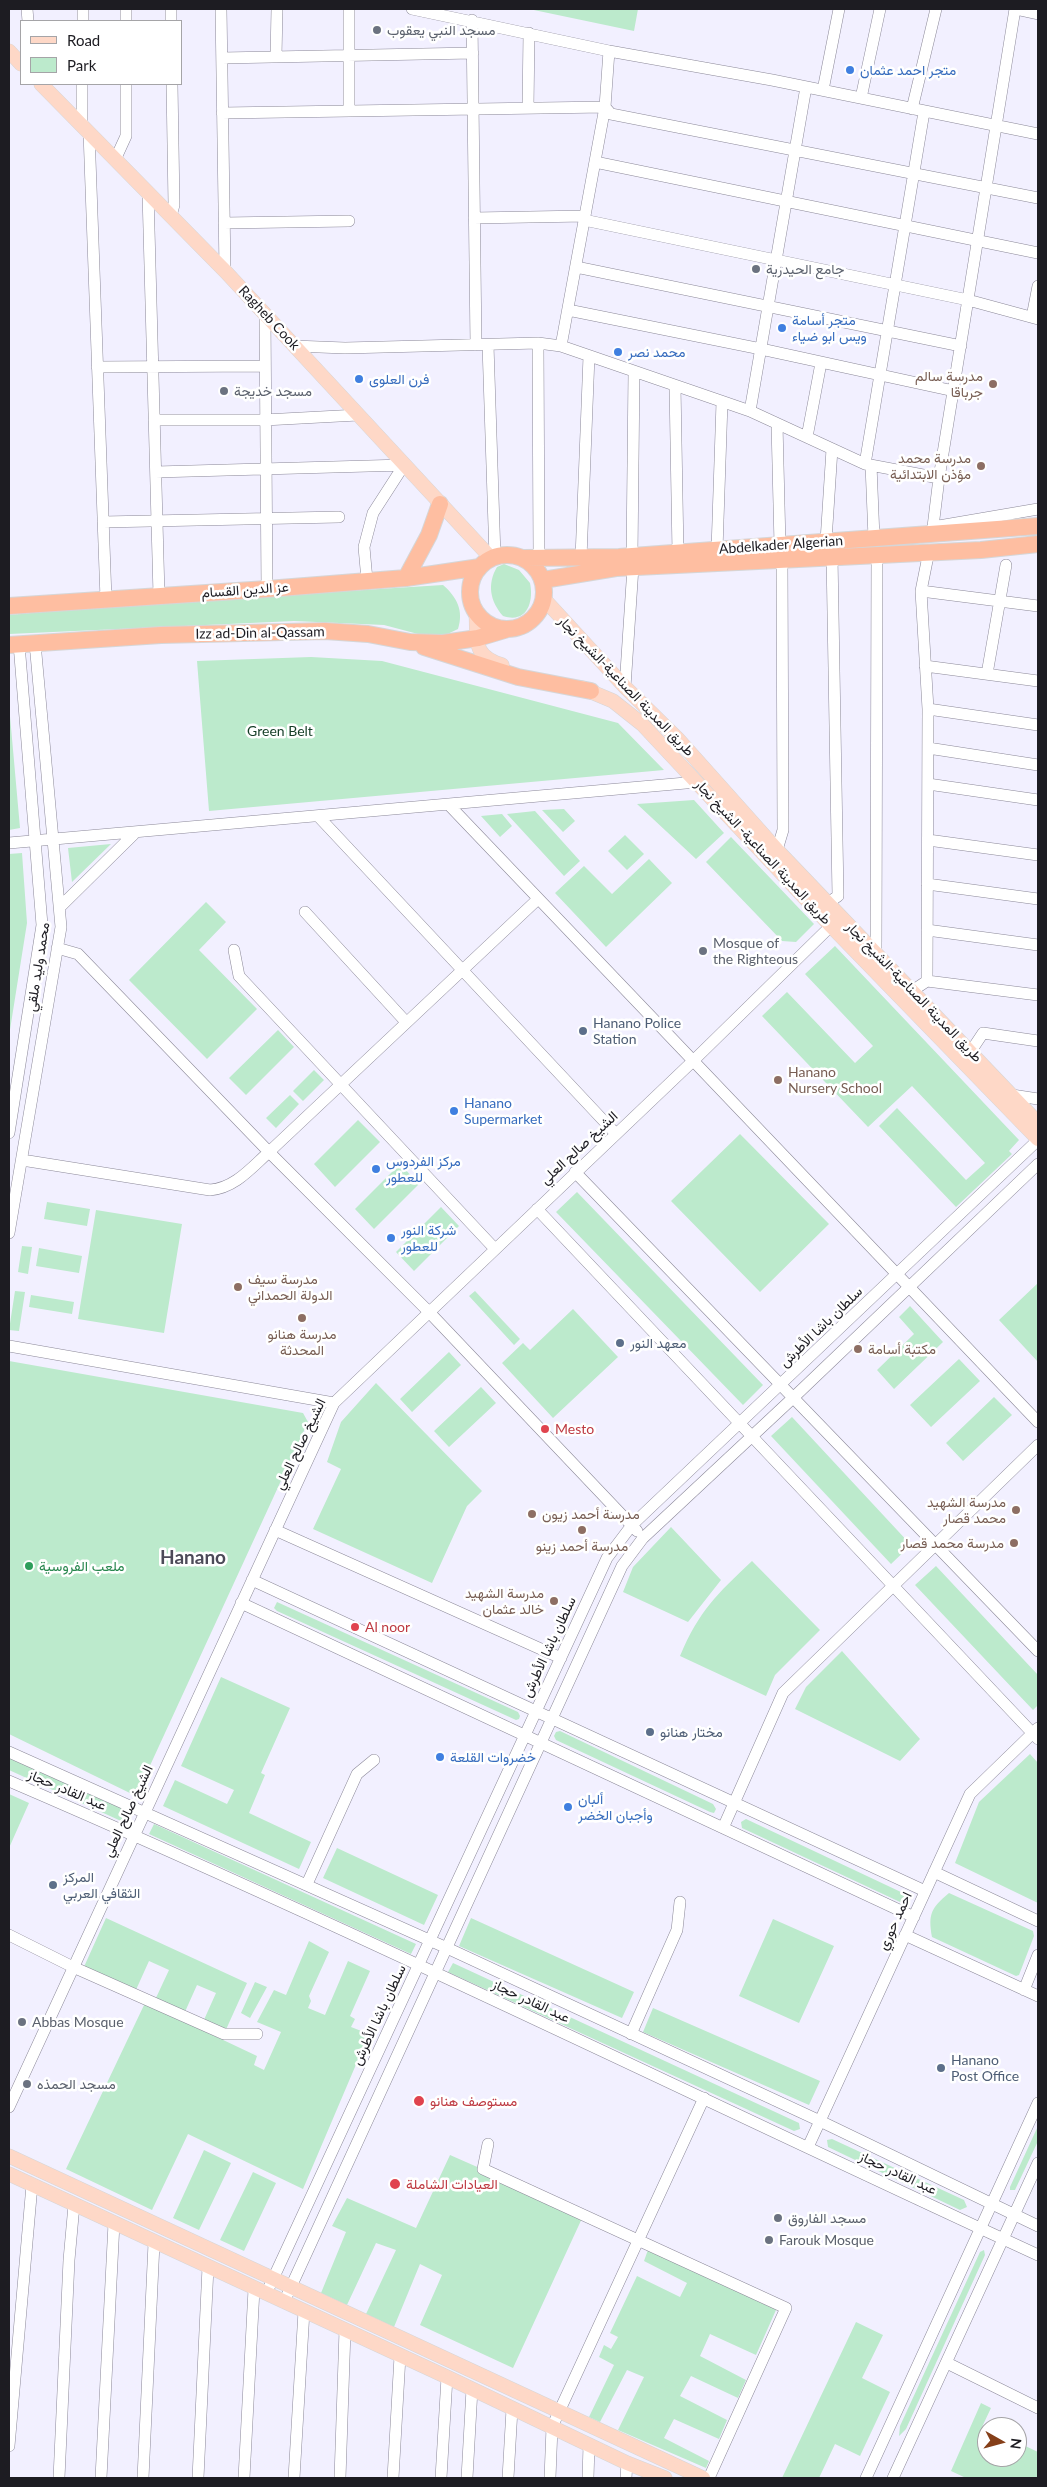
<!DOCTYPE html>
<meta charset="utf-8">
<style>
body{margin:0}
#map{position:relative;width:1047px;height:2487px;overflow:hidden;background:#f2f0ff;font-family:Lato,sans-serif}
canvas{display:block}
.frame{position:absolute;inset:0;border:10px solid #1d1c22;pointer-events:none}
.legend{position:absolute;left:20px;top:20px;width:162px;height:65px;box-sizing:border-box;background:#fff;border:1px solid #a5a4a7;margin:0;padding:6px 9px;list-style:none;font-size:15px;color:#1d1c22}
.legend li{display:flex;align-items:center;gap:10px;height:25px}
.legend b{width:25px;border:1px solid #a5a4a7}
.north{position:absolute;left:977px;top:2417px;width:50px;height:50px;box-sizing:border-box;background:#fff;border:1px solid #a5a4a7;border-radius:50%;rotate:97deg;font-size:14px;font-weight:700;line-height:20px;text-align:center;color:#1d1c22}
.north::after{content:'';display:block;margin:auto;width:18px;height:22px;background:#853f19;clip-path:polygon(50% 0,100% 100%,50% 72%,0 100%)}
</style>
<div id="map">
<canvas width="1047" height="2487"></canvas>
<div class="frame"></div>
<ul class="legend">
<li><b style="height:6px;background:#fed8c7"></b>Road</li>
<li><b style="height:14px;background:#bceacc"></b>Park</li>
</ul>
<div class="north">N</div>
</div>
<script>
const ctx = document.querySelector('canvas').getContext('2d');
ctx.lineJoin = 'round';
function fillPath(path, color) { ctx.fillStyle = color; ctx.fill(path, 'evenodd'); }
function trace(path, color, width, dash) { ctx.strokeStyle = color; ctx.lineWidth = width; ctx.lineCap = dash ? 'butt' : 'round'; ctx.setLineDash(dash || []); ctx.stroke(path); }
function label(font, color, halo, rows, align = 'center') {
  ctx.font = font + ' Lato,Vazirmatn,sans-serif'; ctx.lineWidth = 5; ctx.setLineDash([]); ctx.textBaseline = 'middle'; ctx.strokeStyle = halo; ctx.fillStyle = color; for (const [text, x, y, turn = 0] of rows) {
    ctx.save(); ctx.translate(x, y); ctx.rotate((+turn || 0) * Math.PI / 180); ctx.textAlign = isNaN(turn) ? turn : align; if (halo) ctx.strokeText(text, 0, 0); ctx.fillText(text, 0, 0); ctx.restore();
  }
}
fillPath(new Path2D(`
 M529,9H638L634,31Z
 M504,564L519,570L530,583C534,602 527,624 503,616C490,601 487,584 497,567Z
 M443,585C457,597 464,611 458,629L437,639L384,625L294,621L9,634V615L108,606Z
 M311,657L382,661L618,723L664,770L209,811L197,661Z
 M9,705L20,828L9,830Z
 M694,800L724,833L696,859L637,804Z
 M564,809L575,821L563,832L542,810Z
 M535,811L580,861L564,876L507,814Z
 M502,814L512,826L500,837L481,816Z
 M625,835L644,854L627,870L608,851Z
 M731,837L814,924L796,942L782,941L706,862Z
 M111,844L72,882L68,848Z
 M22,853L27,923L9,1036V854Z
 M649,859L672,883L606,947L555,893L584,866L612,894Z
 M206,902L226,922L199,950L257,1009L207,1059L129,980Z
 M835,946L1019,1140L1009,1151L1012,1154L956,1207L879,1126L897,1108L966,1180L985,1163L912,1086L868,1127L762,1016L787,992L855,1063L873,1046L805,974Z
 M278,1030L294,1047L246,1095L229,1078Z
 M314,1070L324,1080L303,1101L293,1091Z
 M290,1095L299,1104L276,1128L266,1118Z
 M358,1120L380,1142L335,1187L314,1164Z
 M740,1134L829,1224L760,1292L671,1201Z
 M400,1164L419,1184L374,1229L355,1209Z
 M577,1192L763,1385L743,1405L556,1212Z
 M47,1202L90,1209L87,1226L44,1219Z
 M441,1207L459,1226L414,1271L396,1252Z
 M96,1210L182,1224L164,1333L78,1319Z
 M22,1246L32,1247L28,1274L18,1272Z
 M39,1248L82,1256L79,1273L36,1266Z
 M1038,1283V1362L999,1320Z
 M15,1291L25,1292L19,1331L9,1330Z
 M475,1291L520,1339L514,1345L469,1296Z
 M31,1295L74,1302L72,1314L29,1307Z
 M910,1306L943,1342L894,1389L877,1370L914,1334L899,1317Z
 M573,1309L618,1357L553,1418L502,1363L523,1343L530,1350Z
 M449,1352L461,1365L412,1412L400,1399Z
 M959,1359L980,1381L931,1427L910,1405Z
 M9,1361L303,1413L308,1422L136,1796L9,1734Z
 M376,1383L482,1491L467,1506L432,1583L313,1529L341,1469L327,1462L341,1422Z
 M481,1387L496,1403L449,1447L434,1431Z
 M994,1397L1012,1415L963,1461L946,1443Z
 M792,1417L911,1545L891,1564L771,1436Z
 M671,1527L721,1580L688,1622L623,1592L633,1567Z
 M752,1561L820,1630L775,1675L766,1696L680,1656C699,1611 717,1594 752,1561Z
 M936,1566L1038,1675V1705L1033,1710L915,1585Z
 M277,1602L518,1712L520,1716L519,1719L516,1720L277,1611L274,1608Z
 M842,1651L920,1739L900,1761L795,1709L806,1687Z
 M221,1677L290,1708L261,1773L265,1775L249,1813L311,1842L299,1869L163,1806L175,1780L227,1804L234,1790L181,1766Z
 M560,1731L713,1804L716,1809L714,1813L710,1812L556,1740L554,1736L556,1732Z
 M1030,1754L1038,1763V1903L955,1863L979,1802Z
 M9,1757L126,1810L121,1821L9,1770Z
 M9,1794L29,1803L9,1848Z
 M746,1819L903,1893L906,1899L900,1902L742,1828L741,1822Z
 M154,1824L416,1944L411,1954L149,1834Z
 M337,1848L438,1895L424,1925L323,1878Z
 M949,1893L1033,1931L1034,1936L1019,1975L1016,1976L932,1937C928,1914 931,1908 949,1893Z
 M106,1918L247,1983L224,2034L203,2022L216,1993L197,1985L184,2014L155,2000L169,1970L149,1961L135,1992L83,1969Z
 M471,1918L634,1992L622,2018L459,1946Z
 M773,1919L834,1946L799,2023L739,1996Z
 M309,1941L329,1952L309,1996L311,2001L308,2008L325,2015L348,1961L370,1971L350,2016L355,2019L351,2027L369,2034L303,2189L188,2134L152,2210L66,2169L145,2003L257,2056L254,2065L264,2070L281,2032L257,2022L274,1990L286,1995Z
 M453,1963L799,2123L800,2129L794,2131L448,1972Z
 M255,1982L267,1987L250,2018L241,2013Z
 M653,2008L820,2081L809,2105L643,2032Z
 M1038,2126V2141L1015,2190H1010V2187Z
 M832,2139L964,2200L967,2207L960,2210L828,2147L827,2140Z
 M204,2150L231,2163L199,2230L173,2218Z
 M450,2155L584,2214L513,2368L420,2325L442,2275L420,2264L394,2327L366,2314L396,2250L376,2243L347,2305L321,2293L346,2232L332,2226L347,2198L416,2228Z
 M253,2172L276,2183L244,2251L220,2240Z
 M649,2247L775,2306L776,2310L756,2355L710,2334L700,2356L746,2380L738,2398L691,2376L680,2396L727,2420L719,2439L674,2419L664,2438L709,2461L706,2468L618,2430L644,2377L627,2370L600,2422L589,2417L614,2365L599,2357L604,2345L611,2349L618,2337L610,2333L637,2276L680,2297L687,2283L644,2261Z
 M984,2250L985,2255L906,2429L899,2436L900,2426L980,2252Z
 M856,2322L883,2335L862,2378L890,2392L860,2456L835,2444L819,2478H782Z
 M981,2403L991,2408L982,2427L987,2429V2457H1017V2442L1038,2452V2478H966L951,2471Z`), '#bceacc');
const minor = new Path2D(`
 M27,9L28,21
 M171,9V21
 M221,9L225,271
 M412,9L609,51
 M1015,9L1038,14
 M472,20L476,345
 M83,21V9
 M126,21V9
 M276,57L277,9
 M222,58L473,53
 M823,90L839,9
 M861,98L880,9
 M528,108L529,33
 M912,109L936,9
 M349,111V9
 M222,113L605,107L611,114L1038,198
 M82,126V84
 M89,132L106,599
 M115,160L126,136V84
 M595,162L1038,253
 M148,193L159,595
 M171,216L174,205L172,84
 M474,218L585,216
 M584,220L968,300L1038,319
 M224,223L349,221
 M576,267L961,346
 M568,310L761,349L954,391
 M265,315L267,589
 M1032,317L1038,286
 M538,343L539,558
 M488,345L495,557
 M294,346L345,348L538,343L561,346
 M97,367L265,366
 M675,386L678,553
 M750,411L806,87
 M154,420H264L358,415
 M777,424L780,545
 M807,437L821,363
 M865,464L924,112
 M871,465L874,538
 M156,472L404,465
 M939,478L865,464L750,411L561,346L605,107L609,51L772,80L1038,134
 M103,522L339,517
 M933,527L1038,509
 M932,535L939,478L1015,9
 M826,541L832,449
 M717,550L722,402
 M632,556L634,372
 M581,558L589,356
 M367,580L364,547L373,513L404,465
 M921,591L1038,606
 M925,666L1038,681
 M987,674L1006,565
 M625,687L633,567
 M928,709L1038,725
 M928,748L1038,765
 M928,784L1038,800
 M450,806L1038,1422
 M318,816L616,1134
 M928,840L1038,855
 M9,843L697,782
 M777,850L783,830L782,559
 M927,884L1038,899
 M828,903L838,896L832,556
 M60,907L136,832
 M305,912L406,1022
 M927,930L1038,945
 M57,948L78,954L269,1152L429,1312L637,1531
 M234,950L239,976L495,1249
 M876,954L877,554
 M927,981L928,709L921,591L929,551
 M912,991L927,981L1038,995
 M971,1051L983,1033L1038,1041
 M1012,1095L1038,1099
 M9,1133L42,925L19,644
 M22,1160L210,1190C235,1188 251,1168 269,1152L538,899
 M575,1172L1038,1651
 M537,1209L1038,1739
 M9,1233L61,927L35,643
 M9,1346L334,1403
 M275,1530L561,1658
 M252,1580L925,1891
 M241,1603L914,1917
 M9,1752L447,1948L820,2121L1038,2226
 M9,1781C356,1930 695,2097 1038,2255
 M723,1828L783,1693L1038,1445
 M934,1872L1038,1921
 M307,1884L357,1774L374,1760
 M9,1935L73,1967L224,2034H257
 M905,1935L1038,1996
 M1024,1990L1038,1955
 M631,2034L677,1930L680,1902
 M9,2107L334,1403L693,1061L836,921
 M488,2144L483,2169L786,2308L709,2478
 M808,2147L970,1794L1038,1728
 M266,2294L607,1558L632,1525L1038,1140
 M284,2302L622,1566L643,1538L794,1397L1038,1164
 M947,2363L1038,2408
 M9,2446L32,2185
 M59,2478L69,2260L74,2205
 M101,2478L114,2223
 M143,2478L154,2243
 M198,2478L208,2267
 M244,2478L254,2289
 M294,2478L304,2311
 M340,2478L345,2330
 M393,2478L400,2356
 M441,2478L447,2377
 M467,2478L472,2389
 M508,2478L512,2409
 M550,2478L552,2427L704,2098
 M588,2478L589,2445
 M626,2478L627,2463
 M866,2478L1038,2103
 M893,2478L1038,2163`);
const major = new Path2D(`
 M9,51L21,64
 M41,84L225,271L491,558
 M544,599L625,687L677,738L777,850L1038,1123
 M476,612C478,640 471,655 502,665
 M582,688L613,701L642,724L831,926L1038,1139
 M9,2156L703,2478
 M9,2174L447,2377L627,2463L665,2478`);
const highway = new Path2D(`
 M470 592a37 37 0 1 1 74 0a37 37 0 1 1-74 0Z
 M524,558L619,557L1038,526
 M406,578L429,535L440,504
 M543,580L616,568L981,550L1038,544
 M9,606L267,589L406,578L480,567
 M9,645L161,635L325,631L368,634L410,642L443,643L478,638L508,629
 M424,647L518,677L591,691`);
trace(minor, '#8c8999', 12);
trace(major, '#d6d6d7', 15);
trace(highway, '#d6d6d7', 18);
trace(minor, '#fff', 11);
trace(major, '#fed8c7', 14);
trace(highway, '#febea1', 16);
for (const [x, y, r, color] of [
 [377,30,5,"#6b7280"],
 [850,70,5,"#3f7fe0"],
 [756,269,5,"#6b7280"],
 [782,328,5,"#3f7fe0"],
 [618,352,5,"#3f7fe0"],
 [359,379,5,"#3f7fe0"],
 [993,384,5,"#8d6e63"],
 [224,391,5,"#6b7280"],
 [981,466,5,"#8d6e63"],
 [703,951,5,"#6b7280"],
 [583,1031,5,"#5c6f8a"],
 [778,1080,5,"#8d6e63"],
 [454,1111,5,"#3f7fe0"],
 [376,1169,5,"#3f7fe0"],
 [391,1238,5,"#3f7fe0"],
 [238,1287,5,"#8d6e63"],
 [302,1318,5,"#8d6e63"],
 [620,1343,5,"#5c6f8a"],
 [858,1349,5,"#8d6e63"],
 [545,1429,5,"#e0444e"],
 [1016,1510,5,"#8d6e63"],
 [532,1514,5,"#8d6e63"],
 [582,1530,5,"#8d6e63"],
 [1014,1543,5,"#8d6e63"],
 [29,1566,5,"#2e9e5b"],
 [554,1601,5,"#8d6e63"],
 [355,1627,5,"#e0444e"],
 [650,1732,5,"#5c6f8a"],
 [440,1757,5,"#3f7fe0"],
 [568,1807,5,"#3f7fe0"],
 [53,1885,5,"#5c6f8a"],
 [22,2022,5,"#6b7280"],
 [941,2068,5,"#5c6f8a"],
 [27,2084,5,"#6b7280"],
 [419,2101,6,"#e0444e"],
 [395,2184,6,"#e0444e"],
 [778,2218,5,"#6b7280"],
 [769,2240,5,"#6b7280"]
]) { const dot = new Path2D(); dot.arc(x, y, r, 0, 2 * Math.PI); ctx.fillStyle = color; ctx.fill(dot); trace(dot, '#fff', 2); }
label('14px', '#5b616d', '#fff', [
 ["مسجد النبي يعقوب",387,30],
 ["جامع الحيدرية",766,269],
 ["مسجد خديجة",234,391],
 ["Mosque of",713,943],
 ["the Righteous",713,959],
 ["Abbas Mosque",32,2022],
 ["مسجد الحمذه",37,2084],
 ["مسجد الفاروق",788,2218],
 ["Farouk Mosque",779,2240]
], 'left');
label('14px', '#366cbe', '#fff', [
 ["متجر احمد عثمان",860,70],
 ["متجر أسامة",792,320],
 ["ويس ابو ضياء",792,336],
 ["محمد نصر",628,352],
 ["فرن العلوى",369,379],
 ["Hanano",464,1103],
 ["Supermarket",464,1119],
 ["مركز الفردوس",386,1161],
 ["للعطور",386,1177],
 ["شركة النور",401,1230],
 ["للعطور",401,1246],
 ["خضروات القلعة",450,1757],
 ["ألبان",578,1799],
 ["وأجبان الخضر",578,1815]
], 'left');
label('14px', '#1d1c22', '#fff', [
 ["Ragheb Cook",269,318,47],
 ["Abdelkader Algerian",781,545,-4],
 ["عز الدين القسام",245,590,-4],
 ["Izz ad-Din al-Qassam",260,633,-1],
 ["طريق المدينة الصناعية-الشيخ نجار",626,686,46],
 ["طريق المدينة الصناعية- الشيخ نجار",763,852,47],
 ["محمد وليد ملقي",38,967,-81],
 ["طريق المدينة الصناعية-الشيخ نجار",914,992,46],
 ["الشيخ صالح العلي",579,1148,-43],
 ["سلطان باشا الأطرش",821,1327,-44],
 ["الشيخ صالح العلي",300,1444,-64],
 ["سلطان باشا الأطرش",549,1647,-65],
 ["عبد القادر حجاز",67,1790,23],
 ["الشيخ صالح العلي",128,1811,-65],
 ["احمد حوري",895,1921,-65],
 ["عبد القادر حجاز",531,2001,25],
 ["سلطان باشا الأطرش",379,2015,-65],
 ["عبد القادر حجاز",898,2173,25]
]);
label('14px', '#785e54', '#fff', [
 ["مدرسة سالم",983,376],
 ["جرباقا",983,392],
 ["مدرسة محمد",971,458],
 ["مؤذن الابتدائية",971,474],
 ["Hanano",788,1072,"left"],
 ["Nursery School",788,1088,"left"],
 ["مدرسة سيف",248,1279,"left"],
 ["الدولة الحمداني",248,1295,"left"],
 ["مدرسة هنانو",302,1334,"center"],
 ["المحدثة",302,1350,"center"],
 ["مكتبة أسامة",868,1349,"left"],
 ["مدرسة الشهيد",1006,1502],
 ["محمد قصار",1006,1518],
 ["مدرسة أحمد زيون",542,1514,"left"],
 ["مدرسة محمد قصار",1004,1543],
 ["مدرسة أحمد زينو",582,1546,"center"],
 ["مدرسة الشهيد",544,1593],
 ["خالد عثمان",544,1609]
], 'right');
label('14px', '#143d26', '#fff', [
 ["Green Belt",280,731]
]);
label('14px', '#4e5e75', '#fff', [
 ["Hanano Police",593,1023],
 ["Station",593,1039],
 ["معهد النور",630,1343],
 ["مختار هنانو",660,1732],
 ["المركز",63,1877],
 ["الثقافي العربي",63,1893],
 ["Hanano",951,2060],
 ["Post Office",951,2076]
], 'left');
label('14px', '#be3a42', '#fff', [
 ["Mesto",555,1429],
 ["Al noor",365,1627],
 ["مستوصف هنانو",430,2101],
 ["العيادات الشاملة",406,2184]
], 'left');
label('14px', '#27864d', '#fff', [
 ["ملعب الفروسية",39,1566]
], 'left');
label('bold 19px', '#4c4a58', '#fff', [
 ["Hanano",193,1558]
]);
</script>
